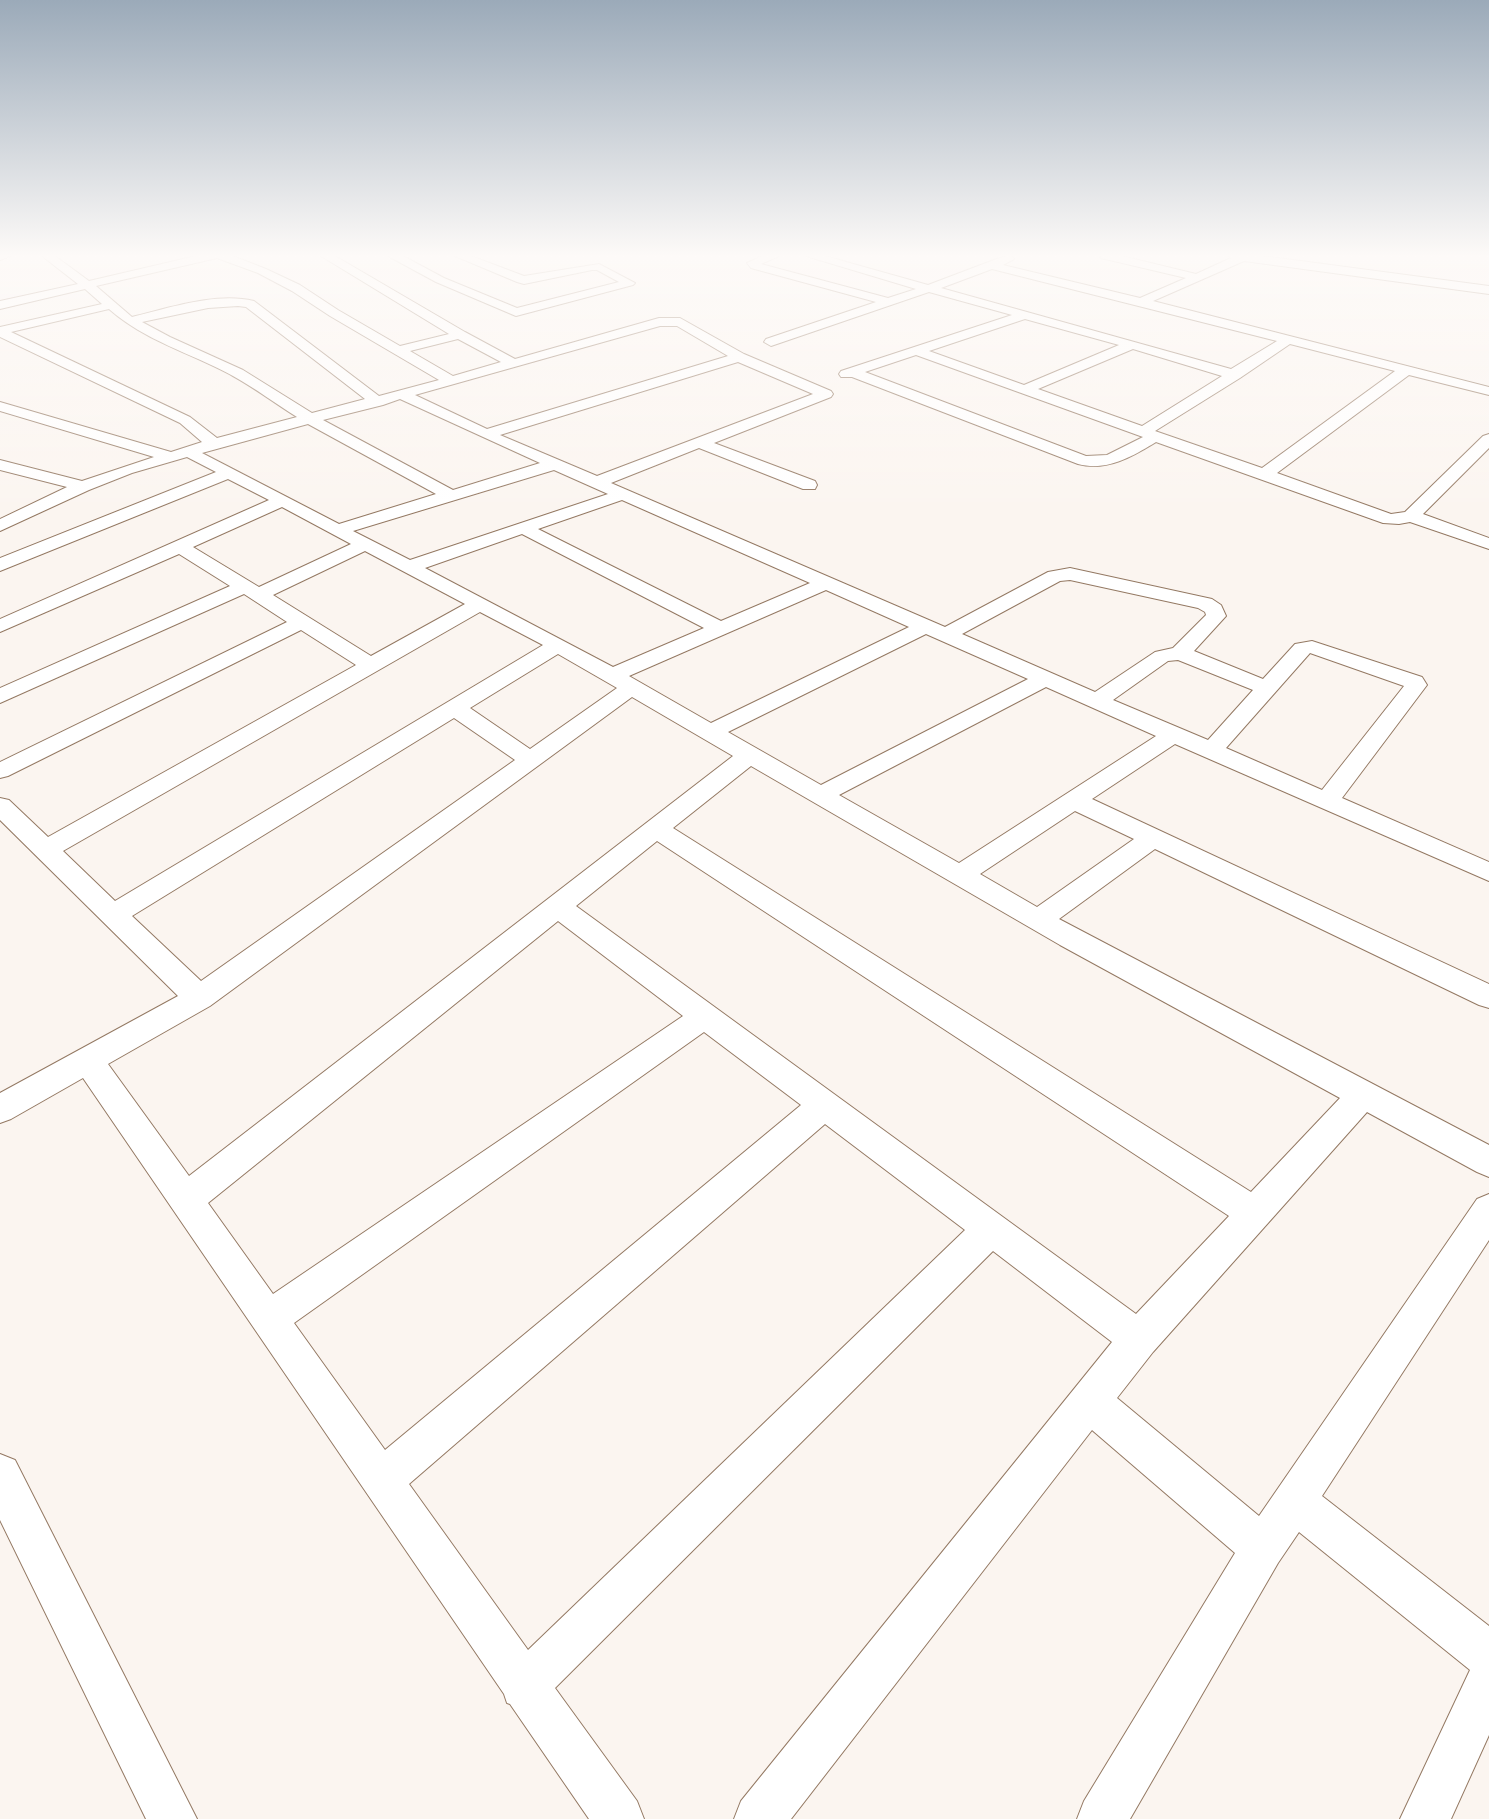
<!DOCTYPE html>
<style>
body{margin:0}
canvas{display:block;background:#fbf5f0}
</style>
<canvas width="1489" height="1819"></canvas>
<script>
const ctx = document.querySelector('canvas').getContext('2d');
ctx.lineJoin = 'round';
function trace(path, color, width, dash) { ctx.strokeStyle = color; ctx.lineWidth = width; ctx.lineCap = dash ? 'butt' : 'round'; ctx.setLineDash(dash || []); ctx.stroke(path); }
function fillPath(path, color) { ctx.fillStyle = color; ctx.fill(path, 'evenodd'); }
const street = new Path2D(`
 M0,256H10L0,260Z
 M42,256H55L89,281L196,256H233L266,269L300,285L338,310L400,346L449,334L321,256H335L465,332L515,359L659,318H680L744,354L831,391L833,394L831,397L714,443L815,481L817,485L815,489H803L699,448L611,483L945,627L1048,572L1070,568L1212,599L1221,605L1226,616L1194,651L1263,679L1295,644L1312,641L1422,677L1427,685L1342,798L1489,862V881L1175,744L1092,799L1489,984V1008L1479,1005L1155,849L1059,919L1489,1145V1177L1477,1172L1367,1112L1153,1352L1117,1398L1259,1516L1477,1199L1489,1194V1240L1322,1496L1489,1626V1735L1451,1819H1400L1470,1670L1299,1532L1278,1563L1130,1819H1077L1084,1801L1235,1553L1092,1430L791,1819H734L741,1801L1112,1342L993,1251L555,1688L637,1801L644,1819H589L510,1704L507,1703L504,1694L83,1078L11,1119L0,1123V1093L178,996L0,820V798L9,800L48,837L356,665L301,630L8,776L0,778V762L287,622L244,594L0,703V688L230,586L179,554L0,632V619L269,500L228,479L0,571V558L216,472L187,457L132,473L89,490L0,531V519L67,487L0,470V460L82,481L154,457L0,411V402L171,452L202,442L180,423L0,337V327L102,304L85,289L0,309V301L78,284ZM217,258L258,273L292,291L330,316L439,380L379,396L254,301C216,292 170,308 132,317L96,286ZM238,306L246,307L365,399L312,413L243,370L170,337L142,322L208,308ZM109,309C145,341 191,353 233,376C255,388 276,404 297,417L217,438L190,417L11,332ZM660,326H677L728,356L487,429L415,395ZM458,339L501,362L453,376L410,351ZM738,362L813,394L597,476L500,435ZM400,399L540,463L453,490L323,420L383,405ZM308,424L436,494L339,524L202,453ZM554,470L608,494L410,560L353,531ZM622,500L810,583L721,621L538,529ZM282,507L351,544L259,587L193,547ZM522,534L704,628L613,667L425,568ZM365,551L465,604L371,656L273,595ZM1070,580L1198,608L1205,612L1206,615L1173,648L1155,652L1095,692L962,634L1060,581ZM826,590L909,627L711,723L629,676ZM480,612L543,645L115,901L63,851ZM926,634L1028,679L821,785L728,732ZM1310,653L1404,686L1322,790L1226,748ZM558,654L617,688L530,749L470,708ZM1178,660L1253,690L1208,740L1113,700L1168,661ZM1046,687L1156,736L959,863L839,795ZM632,697L733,756L189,1176L108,1064L210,1006ZM454,718L515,760L201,981L132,916ZM751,766L1060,945L1340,1098L1251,1192L673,828ZM1075,811L1134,839L1037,907L980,874ZM657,841L1229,1216L1136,1314L576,906ZM558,921L683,1016L273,1294L208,1203ZM704,1032L801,1105L385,1450L294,1323ZM825,1124L965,1230L528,1650L409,1484Z
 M388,256H403L444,278L517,308L619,282L597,270H592L524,284L517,282L455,256H471L524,276L599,264L635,283L633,285L516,316L436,282Z
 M762,256H779L761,264L888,298L916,289L806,256H825L928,285L986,263L1005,256H1011L1014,259L1003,265L1140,298L1186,278L1101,258L1100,256H1122L1196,274L1231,258L1229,256H1263L1489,286V294L1244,261L1153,301L1489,387V395L1409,375L1277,473L1391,514L1405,512L1483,436L1489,434V448L1423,514L1489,538V549L1410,522L1399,524L1383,523L1156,442C1133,456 1107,472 1078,464L852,377H841L839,374L841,371L1012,315L929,292L771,346L764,342L766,339L876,302L751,268L747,263ZM992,269L1277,341L1231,369L941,288ZM1025,319L1119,345L1024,385L929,351ZM1290,344L1395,371L1262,468L1155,431L1240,378ZM1133,349L1222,376L1142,426L1038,389ZM916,355L1143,437L1107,455L1086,456L865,372Z
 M0,1454L15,1460L197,1819H146L0,1520Z`);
trace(street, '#947963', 2);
fillPath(street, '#fff');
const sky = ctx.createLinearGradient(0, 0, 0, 511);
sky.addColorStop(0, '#9baab9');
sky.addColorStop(0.5, '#fdfaf8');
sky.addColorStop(1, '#fdfaf800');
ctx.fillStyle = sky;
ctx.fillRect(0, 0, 1489, 511);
</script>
